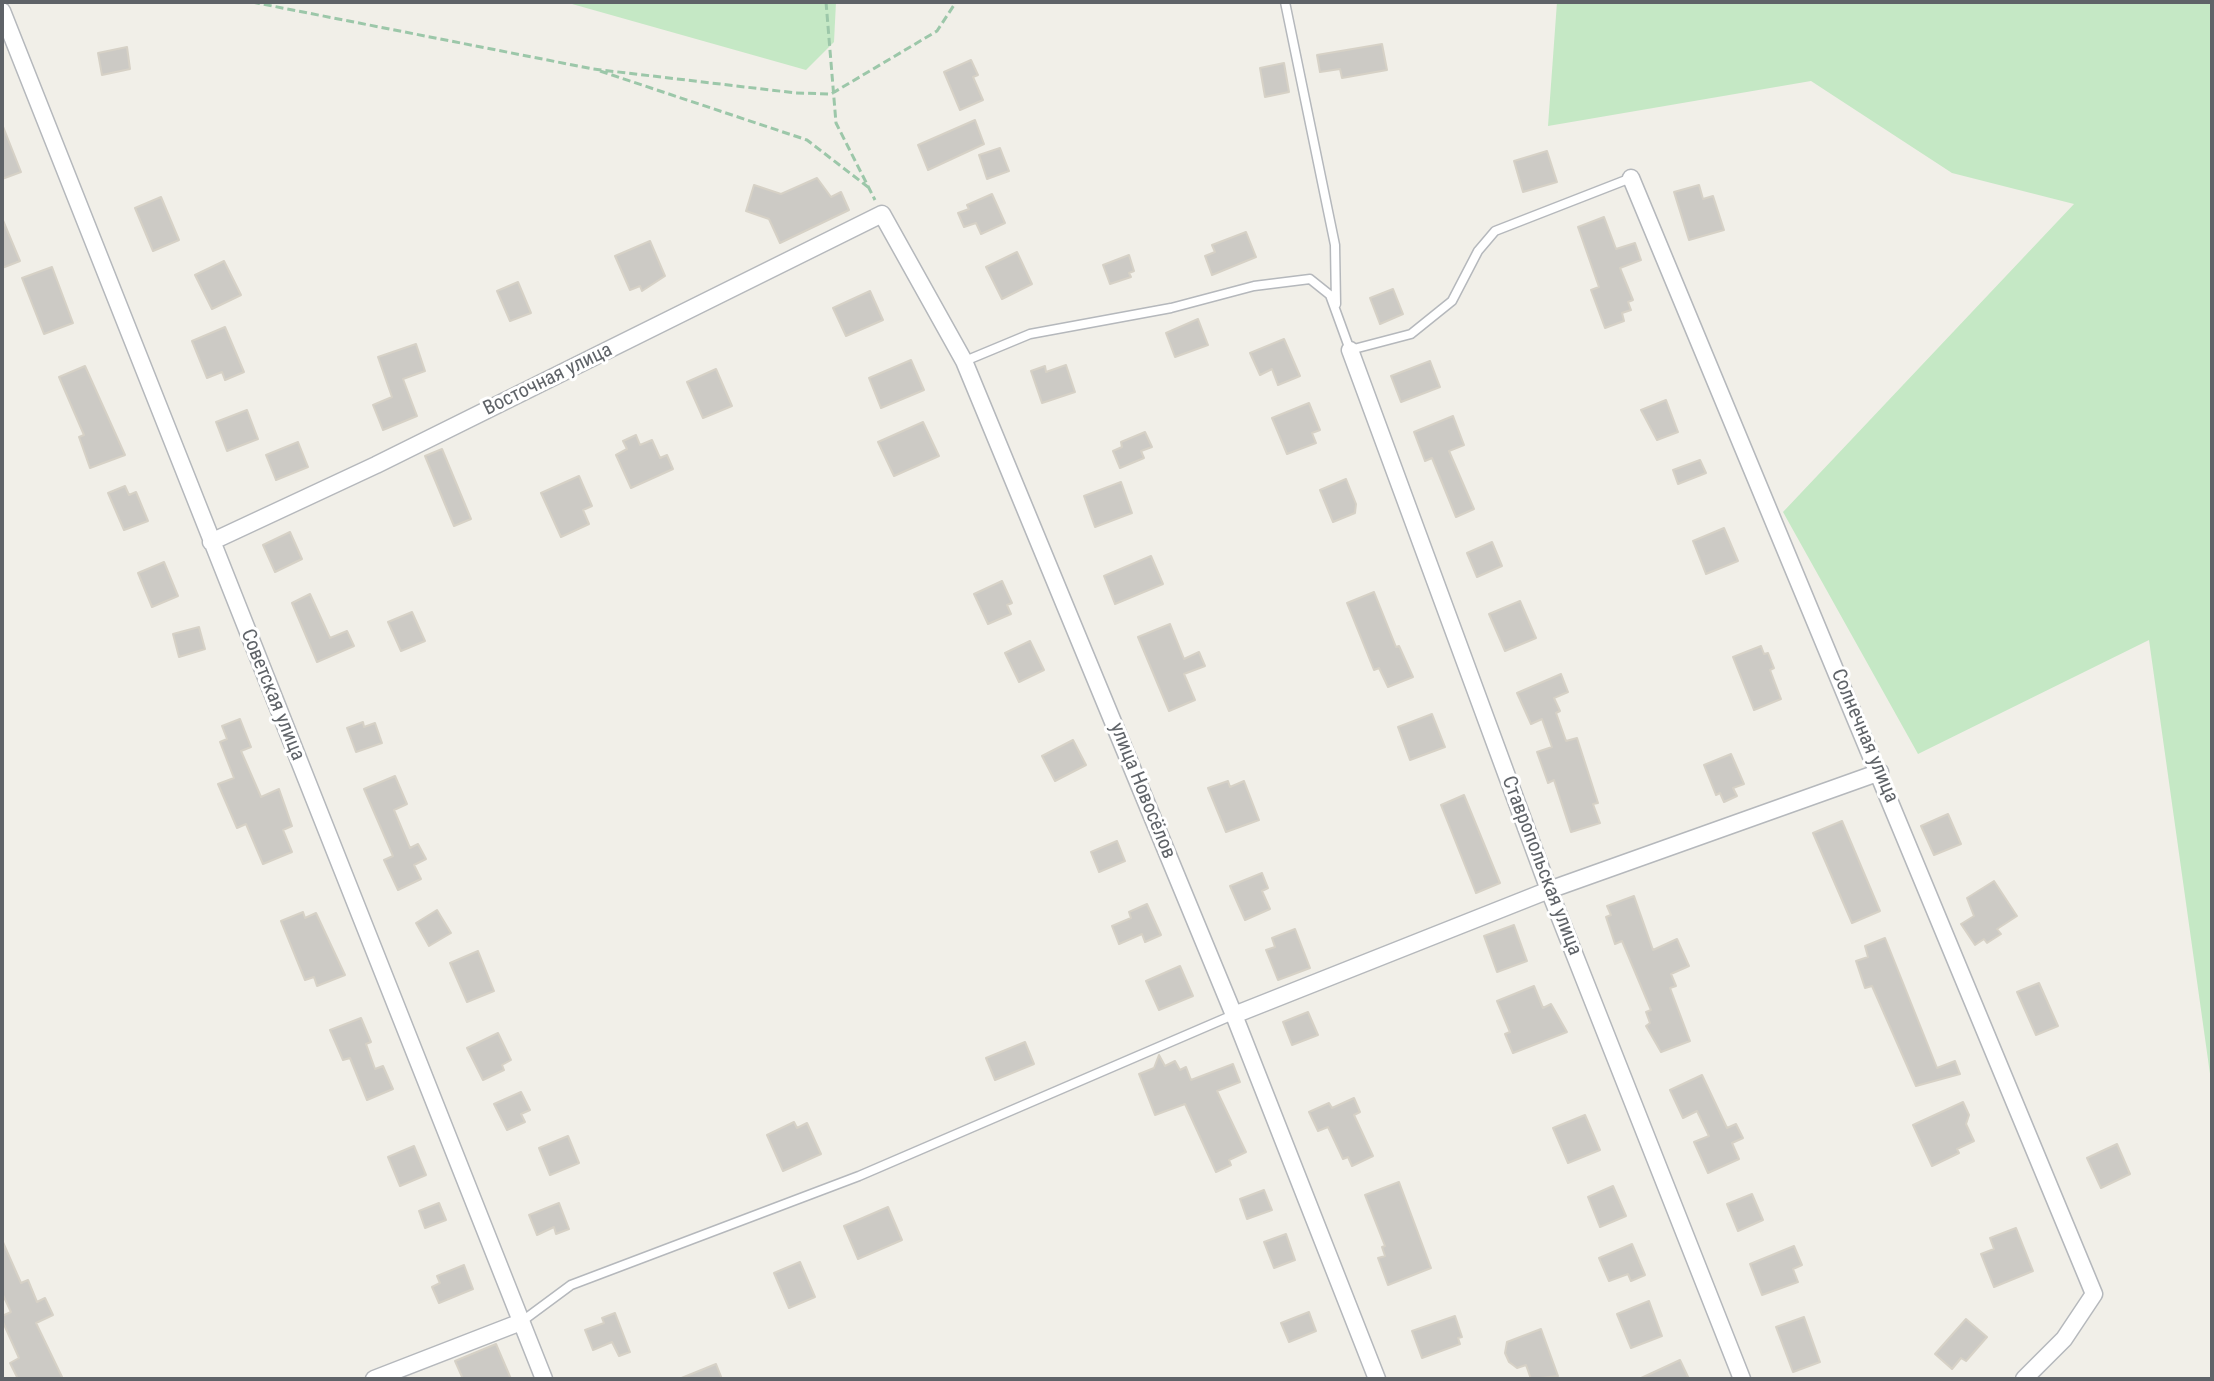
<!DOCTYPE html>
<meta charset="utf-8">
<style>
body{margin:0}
#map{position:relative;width:2214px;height:1381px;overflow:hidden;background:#f1efe8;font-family:"Roboto Condensed",sans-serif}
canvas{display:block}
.frame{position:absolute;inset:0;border:4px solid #5f6368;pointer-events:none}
</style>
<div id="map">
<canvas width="2214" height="1381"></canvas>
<div class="frame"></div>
</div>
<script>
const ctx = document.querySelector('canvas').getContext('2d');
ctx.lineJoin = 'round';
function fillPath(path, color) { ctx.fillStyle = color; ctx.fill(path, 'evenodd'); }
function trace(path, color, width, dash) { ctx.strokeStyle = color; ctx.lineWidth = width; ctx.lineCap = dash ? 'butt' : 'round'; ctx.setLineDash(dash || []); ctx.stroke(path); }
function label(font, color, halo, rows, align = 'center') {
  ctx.font = font + ' "Roboto Condensed",sans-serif'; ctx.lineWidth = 6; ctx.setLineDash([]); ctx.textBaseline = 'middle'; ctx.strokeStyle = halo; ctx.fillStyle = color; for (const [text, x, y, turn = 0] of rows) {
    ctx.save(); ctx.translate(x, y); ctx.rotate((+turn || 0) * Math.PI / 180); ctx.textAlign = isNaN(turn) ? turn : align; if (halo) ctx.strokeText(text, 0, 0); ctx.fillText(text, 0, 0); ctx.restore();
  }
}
fillPath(new Path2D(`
 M565,2H836L834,42L806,70Z
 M1557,2H2212V1088L2149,640L1918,754L1783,512L2074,204L1952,173L1811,81L1548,126Z`), '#c5e8c5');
const building = new Path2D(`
 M1382,44L1387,70L1342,78L1340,69L1320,72L1317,55Z
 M127,47L130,69L102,75L98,53Z
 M971,60L978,75L973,77L983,100L960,110L944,72Z
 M1284,63L1289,92L1265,97L1260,68Z
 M975,120L984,144L928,170L918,145Z
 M2,124L21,172L2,179Z
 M1000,148L1009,171L987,179L979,155Z
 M1547,151L1557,182L1523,192L1514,161Z
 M817,178L831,197L841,192L849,210L780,243L769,219L746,211L754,185L781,194Z
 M1699,185L1703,199L1713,196L1724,230L1689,240L1674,192Z
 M992,194L1005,223L981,234L976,223L964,227L958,213L969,209L967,205Z
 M161,197L179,240L153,251L135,208Z
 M1604,217L1616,249L1635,243L1641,260L1620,268L1633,300L1628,302L1631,310L1622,313L1624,321L1605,328L1591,290L1599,287L1578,227Z
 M2,218L20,261L2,268Z
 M1246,232L1256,257L1212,275L1205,256L1215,252L1212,245Z
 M650,241L665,276L642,291L640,286L630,290L615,256Z
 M1017,252L1032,284L1002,299L986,267Z
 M1129,255L1134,271L1129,273L1131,277L1110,284L1103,265Z
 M224,261L241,295L212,309L195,275Z
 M52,267L73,323L44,334L22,278Z
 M518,282L531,313L510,321L497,291Z
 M1393,289L1403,314L1380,324L1370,298Z
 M870,291L883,320L846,336L833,308Z
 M1198,319L1208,345L1175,357L1166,333Z
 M225,327L244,372L225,380L222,372L207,378L192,341Z
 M1284,339L1300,376L1278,385L1272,369L1260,375L1250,353Z
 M416,344L425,371L403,379L417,416L383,430L373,405L392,397L378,357Z
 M911,360L924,390L881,408L869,378Z
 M1430,361L1440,387L1401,402L1391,376Z
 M1066,365L1075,392L1042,403L1031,371L1045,366L1046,372Z
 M85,366L125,455L90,468L79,437L84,435L59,377Z
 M716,369L732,406L703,418L687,382Z
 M1666,400L1678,432L1657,440L1641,410Z
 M1309,403L1320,430L1312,433L1316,443L1287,454L1272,418Z
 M247,410L258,439L227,451L216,422Z
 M1453,416L1464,445L1449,451L1474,509L1456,517L1432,458L1425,461L1414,432Z
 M923,422L939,456L894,476L878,442Z
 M1145,432L1152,447L1141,451L1144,458L1120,468L1113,451L1122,447L1121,442Z
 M636,435L640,445L652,440L660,458L667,455L673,469L631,488L616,455L627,449L623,441Z
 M298,442L308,467L276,480L266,455Z
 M442,449L471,519L454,526L425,456Z
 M1700,460L1706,473L1678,484L1673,470Z
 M579,476L592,506L583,510L589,524L561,537L541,493Z
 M1346,479L1356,504L1355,513L1333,522L1320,490Z
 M1121,482L1132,513L1095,527L1084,496Z
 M125,486L129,495L136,492L148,521L124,530L108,493Z
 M1724,528L1738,561L1706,574L1693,541Z
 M290,532L302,559L275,572L263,545Z
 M1492,542L1502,566L1477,577L1467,553Z
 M1151,556L1163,584L1115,604L1104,576Z
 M164,562L178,596L152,607L138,573Z
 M1002,581L1012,603L1007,605L1011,614L988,624L974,594Z
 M1374,592L1396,647L1399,646L1413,677L1388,687L1379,668L1374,670L1347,603Z
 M310,594L330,638L347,631L354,646L317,662L292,603Z
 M1520,601L1536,638L1505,651L1489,614Z
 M412,612L425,641L401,651L388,622Z
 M1170,624L1184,659L1199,652L1205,666L1184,674L1195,700L1169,711L1138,637Z
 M199,627L205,649L179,657L173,634Z
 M1030,641L1044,670L1019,682L1005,653Z
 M1761,646L1764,654L1768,653L1774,668L1770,670L1781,699L1754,710L1733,657Z
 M1561,674L1568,692L1554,698L1560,711L1556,713L1566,741L1577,738L1598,803L1593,804L1600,823L1571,832L1554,780L1548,783L1537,752L1552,747L1542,719L1531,724L1517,693Z
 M1432,714L1445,747L1410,760L1398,727Z
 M240,719L251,747L241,751L261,797L279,789L292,826L283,830L292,852L263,864L246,824L237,828L218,784L234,778L220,742L227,739L222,726Z
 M363,722L364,727L375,723L382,743L356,752L347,728Z
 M1073,740L1086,765L1055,781L1042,756Z
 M1731,754L1744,784L1733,788L1737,796L1724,802L1720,793L1716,795L1704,765Z
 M395,776L407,804L394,810L410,848L418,844L426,859L414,865L421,879L398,890L384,860L393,856L364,789Z
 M1228,781L1230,787L1244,781L1259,820L1226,832L1208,788Z
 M1464,795L1500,883L1476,893L1441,805Z
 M1948,814L1961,844L1934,855L1921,826Z
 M1842,821L1880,911L1852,923L1813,833Z
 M1117,841L1125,861L1099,872L1091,852Z
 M1262,873L1268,888L1262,891L1270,909L1245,920L1230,886Z
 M1994,881L2017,916L1997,929L2001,934L1987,943L1984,939L1975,945L1961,924L1974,916L1967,898Z
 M1634,896L1653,950L1677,939L1689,966L1671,974L1676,986L1670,988L1690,1041L1661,1052L1646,1026L1650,1023L1646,1012L1651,1010L1622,941L1615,944L1606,917L1611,915L1607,906Z
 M1147,904L1161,935L1145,942L1142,934L1119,944L1112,926L1131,918L1129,912Z
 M437,910L451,933L429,946L416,923Z
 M303,912L305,918L316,913L345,975L317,986L314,977L305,980L281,921Z
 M1514,925L1527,961L1497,972L1484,936Z
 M1295,929L1310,968L1278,980L1266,950L1275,947L1272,938Z
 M1885,938L1937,1068L1955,1061L1960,1074L1916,1086L1872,986L1865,988L1856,961L1868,957L1865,946Z
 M478,951L494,991L467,1002L450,963Z
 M1180,966L1193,996L1159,1010L1146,981Z
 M2039,983L2058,1026L2036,1035L2017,992Z
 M1534,986L1543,1008L1551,1004L1567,1032L1513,1053L1505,1034L1510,1032L1497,1001Z
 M1308,1012L1318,1035L1292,1045L1283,1022Z
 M361,1018L371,1042L366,1044L375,1069L383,1066L393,1089L367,1100L350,1058L343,1060L330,1030Z
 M498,1033L511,1060L502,1065L504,1070L483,1080L467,1048Z
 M1025,1042L1034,1064L995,1080L986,1058Z
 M1159,1055L1165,1066L1175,1061L1180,1070L1186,1067L1191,1080L1233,1064L1240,1082L1217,1091L1246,1152L1229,1160L1231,1165L1216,1172L1185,1104L1155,1115L1139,1074L1154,1068Z
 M1702,1075L1727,1128L1736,1124L1743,1138L1732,1143L1739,1159L1708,1173L1694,1142L1709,1136L1697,1111L1683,1118L1670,1090Z
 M521,1092L530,1110L521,1114L525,1122L507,1130L494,1104Z
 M1354,1098L1360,1112L1354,1115L1373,1156L1352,1166L1348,1157L1343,1159L1328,1127L1318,1131L1309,1112L1329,1103L1332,1108Z
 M1963,1102L1969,1115L1966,1124L1974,1141L1957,1149L1959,1153L1932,1166L1913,1125Z
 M1585,1115L1600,1150L1568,1163L1553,1128Z
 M794,1122L797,1128L807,1123L821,1154L783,1171L767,1135Z
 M568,1136L579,1163L550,1175L539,1148Z
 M2117,1144L2130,1174L2101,1188L2087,1158Z
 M414,1146L426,1175L400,1186L388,1157Z
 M1399,1182L1431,1268L1388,1285L1378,1258L1385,1256L1382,1247L1385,1246L1365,1195Z
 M1613,1186L1626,1216L1600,1227L1588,1197Z
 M1264,1190L1272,1210L1247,1219L1240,1199Z
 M1752,1194L1763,1220L1738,1231L1727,1204Z
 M439,1203L446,1220L425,1228L419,1211Z
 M559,1203L569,1229L556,1234L554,1227L537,1235L529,1215Z
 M888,1207L902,1240L858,1259L844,1226Z
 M2016,1228L2033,1271L1994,1287L1981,1254L1994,1249L1990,1238Z
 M1286,1234L1295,1260L1274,1268L1264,1242Z
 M2,1240L21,1283L28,1280L37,1302L45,1298L53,1315L36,1323L63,1379H18L10,1363L19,1358L2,1320V1316L11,1312L2,1293Z
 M1632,1244L1645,1275L1631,1281L1628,1274L1609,1281L1599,1258Z
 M1794,1246L1802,1265L1793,1269L1798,1282L1762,1295L1750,1264Z
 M800,1262L815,1297L789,1308L774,1273Z
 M464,1265L473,1289L439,1303L432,1287L440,1283L437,1276Z
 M1649,1301L1662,1336L1631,1348L1617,1314Z
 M1309,1312L1316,1331L1289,1342L1281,1323Z
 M615,1313L630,1352L619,1356L612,1342L593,1350L585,1330L604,1323L602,1318Z
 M1455,1316L1462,1337L1458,1338L1460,1344L1422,1358L1412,1331Z
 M1804,1317L1820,1362L1793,1372L1776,1327Z
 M1966,1319L1987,1337L1966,1361L1961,1358L1952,1369L1935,1354Z
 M1541,1329L1558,1376L1531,1379L1526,1365L1517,1368L1509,1362L1505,1353L1507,1342Z
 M496,1344L511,1379H463L455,1361Z
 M1680,1360L1689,1379H1639Z
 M716,1364L722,1379H679Z`);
fillPath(building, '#cccac5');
trace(building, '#d6d1c6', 2);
const service = new Path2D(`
 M1285,2L1335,245L1336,304
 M965,361L1030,334L1171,308L1254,286L1310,279L1330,295L1350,350L1411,334L1452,301L1478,251L1495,231L1631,178
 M521,1322L571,1285L859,1176L1233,1015`);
const minor = new Path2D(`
 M2,11L544,1379
 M1631,178L2094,1294L2064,1339L2024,1379
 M1350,350L1549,890L1742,1379
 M211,542L376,465L882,214L964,361L1234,1015L1377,1379
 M1234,1015L1549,890L1880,772
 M374,1379L521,1322`);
trace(service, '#b5b8bc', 11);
trace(minor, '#b5b8bc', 19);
trace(new Path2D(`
 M252,2L593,69L796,93L831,94L937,31L956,2
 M826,2L836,123L875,200
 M600,71L807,140L868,187`), '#9cc7a9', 3, [8, 4]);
trace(service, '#fff', 8);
trace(minor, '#fff', 16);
label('20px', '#5f6368', '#fff', [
 ["Восточная улица",548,380,-26],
 ["Советская улица",272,695,68],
 ["Солнечная улица",1864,736,67],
 ["улица Новосёлов",1142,791,68],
 ["Ставропольская улица",1541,866,69]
]);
</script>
